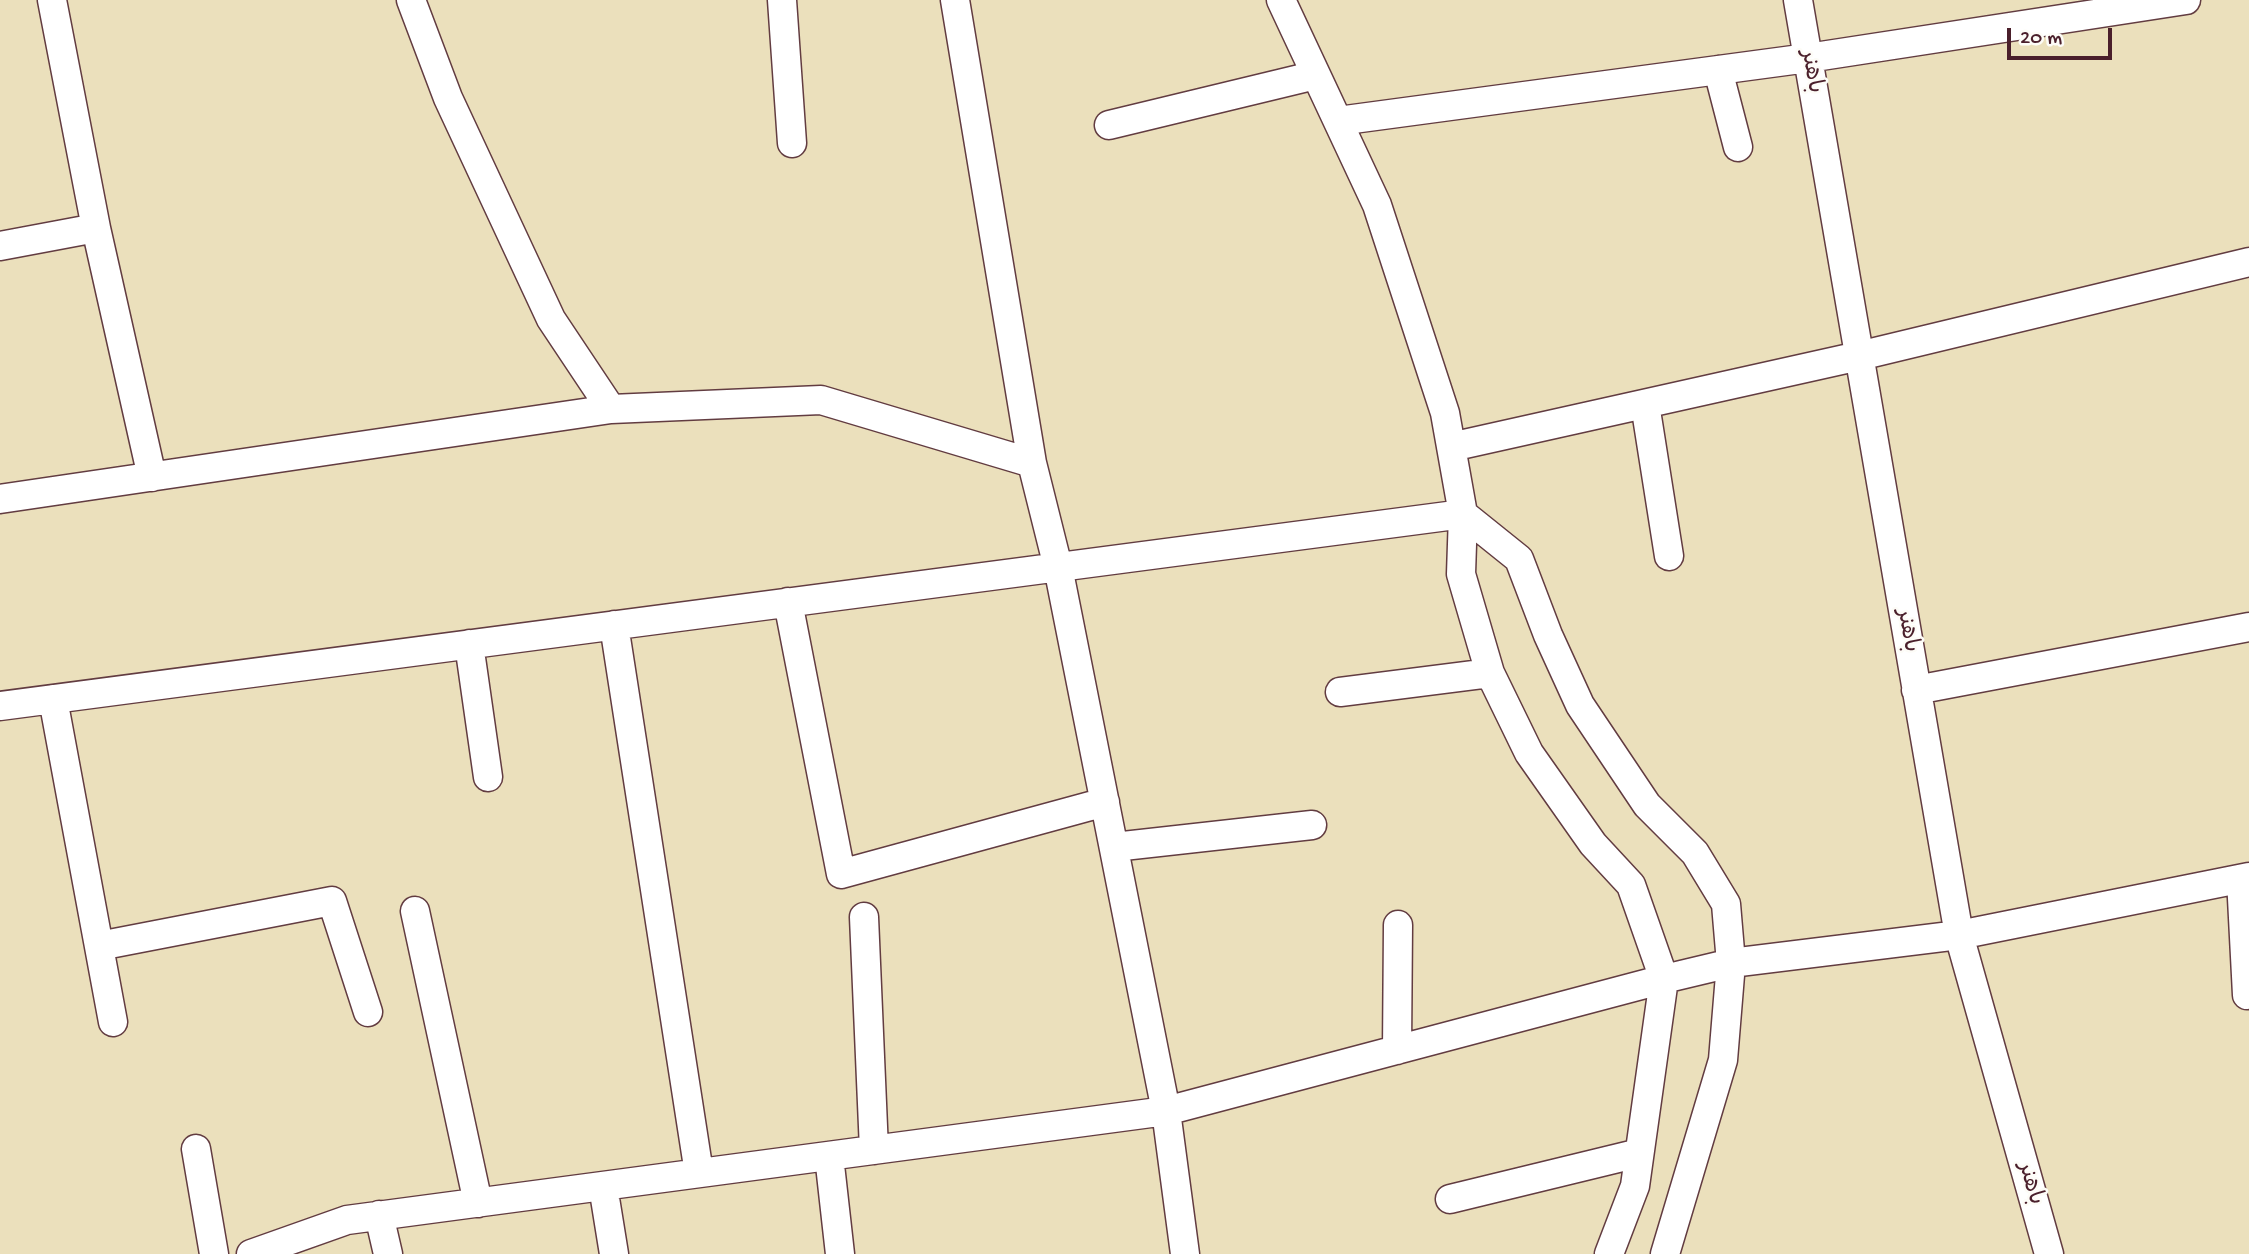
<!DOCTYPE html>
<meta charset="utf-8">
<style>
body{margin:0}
#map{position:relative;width:2249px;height:1254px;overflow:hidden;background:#ebe0bc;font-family:"Gochi Hand",sans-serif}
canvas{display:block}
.scale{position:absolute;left:2007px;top:28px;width:105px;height:32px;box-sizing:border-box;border:4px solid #4a1f2b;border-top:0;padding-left:9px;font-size:21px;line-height:24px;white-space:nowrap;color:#4a1f2b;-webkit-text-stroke:5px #fdfcf7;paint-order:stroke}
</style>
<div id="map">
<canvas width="2249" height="1254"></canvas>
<div class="scale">20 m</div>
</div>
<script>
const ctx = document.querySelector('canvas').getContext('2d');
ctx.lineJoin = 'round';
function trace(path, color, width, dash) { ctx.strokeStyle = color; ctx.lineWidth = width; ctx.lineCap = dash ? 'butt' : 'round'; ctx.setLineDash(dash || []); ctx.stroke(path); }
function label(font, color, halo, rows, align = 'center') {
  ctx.font = font + ' "Gochi Hand","Playpen Sans Arabic",sans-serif'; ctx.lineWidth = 5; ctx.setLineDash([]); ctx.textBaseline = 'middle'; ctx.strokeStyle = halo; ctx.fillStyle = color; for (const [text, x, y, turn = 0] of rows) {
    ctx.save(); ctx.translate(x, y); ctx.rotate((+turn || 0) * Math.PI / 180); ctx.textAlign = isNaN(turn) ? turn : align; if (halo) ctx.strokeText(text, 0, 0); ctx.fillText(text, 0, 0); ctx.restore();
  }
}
const street = new Path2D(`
 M411,0L448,98L551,319L611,409
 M782,0L792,143
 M955,0L1032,463
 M1798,0L1959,935L2049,1254
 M1718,70L1738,147
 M1338,121L1808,58L2186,0
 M1109,125L1316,75
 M96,228L152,477
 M0,246L96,228L52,0
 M1645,404L1669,556
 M1451,447L1859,356L2249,262
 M0,499L611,409L821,400L1032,463L1058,567L1166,1111L1185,1254
 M788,602L841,874L1105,802
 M614,625L699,1173
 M469,644L488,777
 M1916,690L2249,627
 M1340,692L1490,673
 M53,699L113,1022
 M0,706L1463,514L1445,413L1377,205L1281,0
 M1114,847L1312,825
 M2241,879L2247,995
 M415,911L478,1203
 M864,917L874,1150
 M99,946L332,901L368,1012
 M1397,1050L1398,925
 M196,1149L214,1254
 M829,1156L840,1254
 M603,1186L614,1254
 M1450,1199L1639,1153
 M379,1215L388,1254
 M251,1254L347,1220L1166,1111L1664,979L1731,963L1959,935L2249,877
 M1609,1254L1635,1186L1664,979L1631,885L1593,844L1529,753L1490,673L1461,574L1463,514L1519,559L1548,635L1580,705L1647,805L1695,853L1726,904L1731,963L1723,1060L1665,1254`);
trace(street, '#623c41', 31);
trace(street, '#fff', 28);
label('23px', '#4a1f2b', '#fdfcf7', [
 ["باهنر",1810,72,80],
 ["باهنر",1906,631,80],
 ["باهنر",2029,1184,74]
]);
</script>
